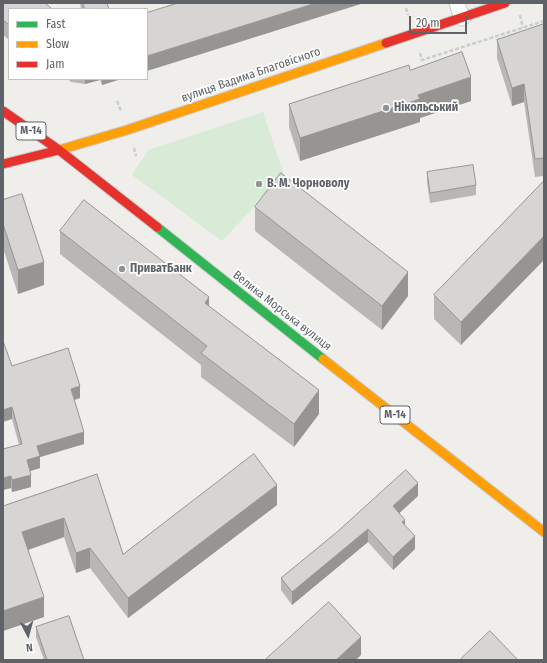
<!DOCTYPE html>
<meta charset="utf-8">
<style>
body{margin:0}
#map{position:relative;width:547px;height:663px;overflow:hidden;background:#efeeea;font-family:"Fira Sans Condensed",sans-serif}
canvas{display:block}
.frame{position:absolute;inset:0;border:4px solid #5f6368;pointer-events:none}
.legend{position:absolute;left:8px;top:8px;width:140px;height:72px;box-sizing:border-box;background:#fff;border:1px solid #bfc1c3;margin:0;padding:5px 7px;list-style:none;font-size:12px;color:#5f6368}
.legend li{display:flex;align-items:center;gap:8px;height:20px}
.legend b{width:20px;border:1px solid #bfc1c3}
.north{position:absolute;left:8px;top:615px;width:40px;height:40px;-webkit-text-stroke:3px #fff;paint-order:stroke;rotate:174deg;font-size:11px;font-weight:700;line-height:16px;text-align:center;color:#5f6368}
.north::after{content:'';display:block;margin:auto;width:14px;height:18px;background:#5f6368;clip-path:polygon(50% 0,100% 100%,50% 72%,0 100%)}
.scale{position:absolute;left:409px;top:16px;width:58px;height:18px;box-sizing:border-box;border:2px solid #5f6368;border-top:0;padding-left:5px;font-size:12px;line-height:14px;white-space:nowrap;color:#5f6368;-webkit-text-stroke:3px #fff;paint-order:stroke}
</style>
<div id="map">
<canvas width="547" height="663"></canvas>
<div class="frame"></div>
<ul class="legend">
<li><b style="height:5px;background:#30b455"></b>Fast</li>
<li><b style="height:5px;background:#ff9f0a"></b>Slow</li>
<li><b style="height:5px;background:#e5322d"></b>Jam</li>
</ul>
<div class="north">N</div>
<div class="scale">20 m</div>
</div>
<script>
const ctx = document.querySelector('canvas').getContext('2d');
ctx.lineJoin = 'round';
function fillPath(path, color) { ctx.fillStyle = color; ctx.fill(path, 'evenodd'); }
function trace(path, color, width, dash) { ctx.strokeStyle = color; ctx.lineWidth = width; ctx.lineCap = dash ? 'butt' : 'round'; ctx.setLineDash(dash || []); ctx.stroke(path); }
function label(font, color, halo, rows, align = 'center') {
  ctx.font = font + ' "Fira Sans Condensed",sans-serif'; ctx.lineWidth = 3.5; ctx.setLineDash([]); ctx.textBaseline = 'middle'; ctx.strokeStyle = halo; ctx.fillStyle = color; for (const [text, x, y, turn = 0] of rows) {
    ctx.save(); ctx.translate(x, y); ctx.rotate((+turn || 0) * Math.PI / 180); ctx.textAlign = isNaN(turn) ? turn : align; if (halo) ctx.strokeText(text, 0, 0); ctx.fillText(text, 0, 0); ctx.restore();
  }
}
fillPath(new Path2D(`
 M263,112L284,175L222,241L132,175L148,150Z`), '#d8ebd6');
const street = new Path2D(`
 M457,3L462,18`);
const fast = new Path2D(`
 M157,227L323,359`);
const slow = new Path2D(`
 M59,150L127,130L386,43
 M323,359L544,532`);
const jam = new Path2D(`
 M386,43L505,3
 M3,111L59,150L157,227
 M3,164L59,150`);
trace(street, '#cbcccc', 17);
trace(fast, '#cacacb', 11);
trace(slow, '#cacacb', 11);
trace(jam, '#cacacb', 11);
trace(new Path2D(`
 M406,8L408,15
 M520,15L523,28
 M420,53L422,60L544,21
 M117,101L121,111
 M134,148L136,156`), '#cacfcc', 2.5, [4, 2]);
trace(street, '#fdfcfc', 15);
trace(fast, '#30b455', 9);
trace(slow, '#ff9f0a', 9);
trace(jam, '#e5322d', 9);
fillPath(new Path2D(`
 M3,3L9,9V40L3,35Z
 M80,3H107L109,9H81Z
 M544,24V176L535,177L524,102L512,106L497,58V40Z
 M410,70L471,101L420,118V122L300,161L289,127V104Z
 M68,79H121L102,85L100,80L85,84L71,82Z
 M427,172L476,185V195L430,203L427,182Z
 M544,181L461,345L434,319V295Z
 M3,200L44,285L18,294L3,248Z
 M255,207L408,296L382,330L255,231Z
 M60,231L209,306L319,414L294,447L201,377V365L60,254Z
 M12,366L80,398L74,400L84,444L40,457V468L30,471L31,487L12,492L11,488L3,490L19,445L12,419Z
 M97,474L123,554L277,505L128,618L90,568L76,573L64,537L28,550L44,617L3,631V506Z
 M418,496L399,513L415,549L393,570L368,542L292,605L281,590V578Z
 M36,627L84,660H44L36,637Z`), '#b8b7b5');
fillPath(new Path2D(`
 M316,3H364L147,71V56Z
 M471,77V101L420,118V122L300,161V138L418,95Z
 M85,79H100V80L85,84Z
 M102,79H121L102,85Z
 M524,84V102L512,106V88Z
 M544,236V260L461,345V322Z
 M44,262V285L18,294V270Z
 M408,272V296L382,330V306Z
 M209,297V321L205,303Z
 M80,386V398L71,401V389Z
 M319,390V414L294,447V424Z
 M12,407V419L3,422V410Z
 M84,432V444L40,457V468L27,472V460L37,446Z
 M31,475V487L12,492V480Z
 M11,476V488L3,490V478Z
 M418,483V496L393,519V506Z
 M277,485V505L128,618V598Z
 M64,518V537L22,552V532Z
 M405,520V533L402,522Z
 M368,529V542L292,605V592Z
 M415,536V549L393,570V557Z
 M90,548V568L76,573V553Z
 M44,597V617L3,631V611Z
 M361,637V655L356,660H336Z`), '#969594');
const building = new Path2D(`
 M3,3H45L52,9H9V25L3,20Z
 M83,3H107L109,9H85Z
 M178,3H316L147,56V13Z
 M544,24V158L535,159L524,84L512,88L497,40Z
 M462,52L471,77L418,95L420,99L300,138L289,104L409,65L410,70Z
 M473,165L476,185L430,193L427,172Z
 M281,173L408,272L382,306L255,207Z
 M544,181V236L461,322L434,295Z
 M22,194L44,262L18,270L3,224V200Z
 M84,200L209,297L205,303L319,390L294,424L201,353L207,346L60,231Z
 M3,341L12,366L68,348L80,386L71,389L84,432L37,446L40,456L27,460L31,475L12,480L11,476L3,478V449L22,444L12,407L3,410Z
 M254,454L277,485L128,598L90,548L76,553L64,518L22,532L44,597L3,611V506L97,474L123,554Z
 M406,470L418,483L393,506L405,520L402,522L415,536L393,557L368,529L292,592L281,578L337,532Z
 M329,602L361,637L336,660H265Z
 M69,616L84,660H47L36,627Z
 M490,631L518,660H462L461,659Z`);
fillPath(building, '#d6d5d3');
trace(building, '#969594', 1);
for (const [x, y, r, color] of [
 [386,108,4,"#919496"],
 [259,184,4,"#919496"],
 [122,269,4,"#919496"]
]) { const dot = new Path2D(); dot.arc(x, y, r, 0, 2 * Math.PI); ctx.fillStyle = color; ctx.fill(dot); trace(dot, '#fff', 1.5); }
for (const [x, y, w] of [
 [31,131,30],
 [395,415,30]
]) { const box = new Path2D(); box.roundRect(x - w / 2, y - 9, w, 18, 3); ctx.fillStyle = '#fff'; ctx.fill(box); trace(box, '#5f6368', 1); }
label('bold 11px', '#5f6368', null, [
 ["М-14",31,131],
 ["М-14",395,415]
]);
label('12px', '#5f6368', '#fff', [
 ["вулиця Вадима Благовісного",251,75,-19],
 ["Велика Морська вулиця",282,311,38]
]);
label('bold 12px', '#5f6368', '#fff', [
 ["Нікольський",394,108],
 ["В. М. Чорноволу",267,184],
 ["ПриватБанк",130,269]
], 'left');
</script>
